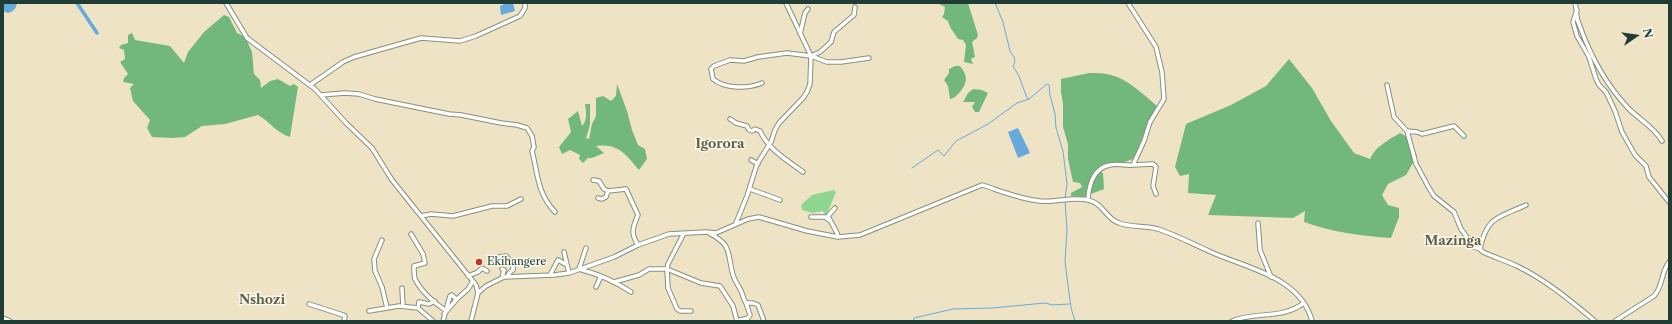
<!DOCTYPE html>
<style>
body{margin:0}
#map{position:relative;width:1672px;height:324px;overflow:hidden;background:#eee4c5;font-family:"Libre Caslon Text",serif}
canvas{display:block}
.frame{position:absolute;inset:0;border:4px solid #1f3d34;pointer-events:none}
.north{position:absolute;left:1616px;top:16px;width:40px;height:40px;-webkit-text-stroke:3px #fbf7ec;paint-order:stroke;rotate:77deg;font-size:11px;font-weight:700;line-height:16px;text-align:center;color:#1f3d34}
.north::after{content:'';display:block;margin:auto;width:14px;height:18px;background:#1f3d34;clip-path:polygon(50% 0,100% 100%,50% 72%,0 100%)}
</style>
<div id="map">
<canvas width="1672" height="324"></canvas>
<div class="frame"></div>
<div class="north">N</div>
</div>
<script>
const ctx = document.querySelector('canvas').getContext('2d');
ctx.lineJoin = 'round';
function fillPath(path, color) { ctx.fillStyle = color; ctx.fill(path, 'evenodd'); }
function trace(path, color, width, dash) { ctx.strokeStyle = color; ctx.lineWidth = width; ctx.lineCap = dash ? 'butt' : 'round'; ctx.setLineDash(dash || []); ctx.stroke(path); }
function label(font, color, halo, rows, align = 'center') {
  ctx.font = font + ' "Libre Caslon Text",serif'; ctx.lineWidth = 3; ctx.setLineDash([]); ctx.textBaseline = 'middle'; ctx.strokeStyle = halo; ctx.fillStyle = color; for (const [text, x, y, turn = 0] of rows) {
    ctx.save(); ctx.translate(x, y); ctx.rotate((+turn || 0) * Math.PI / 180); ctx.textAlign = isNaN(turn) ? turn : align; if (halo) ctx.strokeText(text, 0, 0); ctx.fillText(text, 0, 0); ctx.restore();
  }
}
fillPath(new Path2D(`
 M834,190L836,192L827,214L825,215L823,211L812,213L802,210L801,205L812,195Z`), '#8ed792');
fillPath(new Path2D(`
 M937,3H968L978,35L977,38L972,42L975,57L971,59L973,64L964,62L966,45L963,40L958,39L950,27L948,21L942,17L944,14L945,7Z
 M224,15L229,17L237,33L245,37L248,43L252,52L254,74L260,80L261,88L270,81L278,79L290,86L294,84L298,87L290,137C277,133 270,122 258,115L225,124L202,126L185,137L173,138L152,137L147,128L150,120L133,101L130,88L134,84L123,82L124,78L128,74L120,62L125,59L124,50L119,48L121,45L128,43V35L132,33L135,40L170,46L184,63L188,52L204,32Z
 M1289,59L1312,88L1331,121L1354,153L1370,159C1375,147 1388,140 1400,133L1408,137L1417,156L1406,175L1388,184L1382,195L1388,205L1399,208V217L1391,238C1361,236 1332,232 1304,222L1305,211L1293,218L1208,215L1216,195L1188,193L1189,174L1180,176L1175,167L1186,124L1231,105L1266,86Z
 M955,66H960C963,70 966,74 966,79C966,86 957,98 950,99L948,86L944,80L949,73V69Z
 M1089,73C1096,73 1104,73 1111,75C1128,79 1144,95 1157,106L1133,159L1122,163L1104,164L1096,170L1103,173L1104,189L1083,197L1071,196V193L1082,187L1080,183L1073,182L1068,159V144L1063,127V104L1061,92V79Z
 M617,84L627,111L632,130L638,145L645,149L647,159L639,170C626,155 619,143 596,146L604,153L592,158H588L583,163L579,159L580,155L570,150L562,154L559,147L571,132L568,119L578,111L582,126C588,120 586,111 585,104H590V125L586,138L589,139L592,124L596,116V98L603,96L611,101L616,96Z
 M973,89L982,90L988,93L979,112H975L972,107L975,102H963L968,93Z`), '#72b87c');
fillPath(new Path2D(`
 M3,3H17C16,9 14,11 8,13L3,11Z
 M506,3H513L515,11L501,15L500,6Z
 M1018,128L1030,153L1018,158L1008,132Z`), '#66a9db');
trace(new Path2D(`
 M995,3L1003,22L1010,51L1014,57L1015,62L1013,66L1019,76L1027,98L1029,99L1047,84L1049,85L1050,95L1055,114L1056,128L1063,151L1067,184L1065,198
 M912,168L938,150L944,156L956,141L988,124L1017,103L1029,99
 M1065,201L1067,230L1065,262L1071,308L1075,321
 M913,321L914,318L953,309L992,308L1045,303L1053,305L1069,304`), '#66a9db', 1);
trace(new Path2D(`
 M77,3L97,33`), '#66a9db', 3.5);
const street = new Path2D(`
 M226,3L247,38L315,89L346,123L372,148L392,180L476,285L478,293L471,321
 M1575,3C1577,10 1576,18 1579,24C1590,55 1606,85 1629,109C1639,119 1655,128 1662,141
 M1577,10L1573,22L1577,36L1589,57L1596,79L1599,85L1606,92L1615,111L1622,132L1635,155L1646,166L1649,177L1669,202
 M800,34L805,13L808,9
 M811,56L827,62H841L869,58
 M762,83C747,89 725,89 713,79L711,69L714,66L730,60L744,61L758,57L787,53L811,56L820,52L831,42L834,32L854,15L855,7
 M310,85L343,62L354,57L421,38L460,41L476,36L520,16L525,8V3
 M1387,85L1394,117L1407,131L1416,164L1429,188L1434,196L1454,212L1461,229L1474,247L1480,249
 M321,95L345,93L359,94L375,99L449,114L461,115L501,123L517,125L527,128L532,136L534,147L532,151C538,174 537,193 555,212
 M730,119L736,123L747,126L749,130L752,131L755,129L760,131C768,149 788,161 803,172
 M1407,131L1417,132L1422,134L1454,126L1464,136
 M751,160L758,164
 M1133,165L1153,164L1156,167L1153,186L1156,194
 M593,180L599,181L604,189L608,191L626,189L638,215C633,227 630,233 638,245
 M750,189L780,200
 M598,198L602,199L606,197L608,191
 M1088,199C1089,185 1093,168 1110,165C1118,163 1126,166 1133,165L1144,141L1150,122L1164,99L1162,72L1156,47L1128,3
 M1526,205C1498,218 1487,216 1480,249L1483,252C1494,257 1506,261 1517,266C1546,280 1571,301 1595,321
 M835,208L828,216L837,233L838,237
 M421,216L431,214L453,216L492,206H507L521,199
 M811,217H825L829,220
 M736,223L747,196L757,164L771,142L775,130L779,123L803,98L807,92L810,84L811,56L786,3
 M1258,223L1260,250L1271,277
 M684,233L668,264L667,269L701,283L720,286L733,306L737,321
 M709,233C731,245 727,249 732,271C733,279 738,284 741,291C743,295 743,299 746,303H753L758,305L764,321
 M411,234L423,254L425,263L414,266C414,270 414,275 415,279C421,291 434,303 445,310
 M382,240L374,259L375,271L382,287L387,308
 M586,248L579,269C598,274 615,281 631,292
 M564,252L569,273
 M499,257L506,256L513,265V270L510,272L507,277
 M502,269L504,270L502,278
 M550,275L558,260L567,265
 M468,276L478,272L482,268L487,271
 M614,282L639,275L649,269H667L668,288L677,309L680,311H691
 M596,287L601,276
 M402,288L403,306
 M478,293L486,286L504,277L554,275L569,273L614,257L638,245L669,234L706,232L716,233L748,219L759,217L807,231L838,237L860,235L982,185C1001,191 1020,199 1040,201C1056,203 1073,196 1088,200C1103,203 1106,219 1119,223C1132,228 1145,225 1158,229C1176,235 1193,244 1211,252C1246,268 1301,277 1312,321
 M309,304L343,315L345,316L344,321
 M418,308L419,302L429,304L435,301
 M369,311L399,306L418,308L433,321
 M444,314L457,299L468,289L473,281
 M3,318L10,321
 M443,321L450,296L452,295L456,299
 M737,321L748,318L750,315L746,303
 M1232,321C1257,311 1281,320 1304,303
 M1615,321L1654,296C1663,287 1661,272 1669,262`);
trace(street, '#86907c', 5.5);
trace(street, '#fff', 3.5);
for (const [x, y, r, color] of [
 [479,262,4,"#c8321e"]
]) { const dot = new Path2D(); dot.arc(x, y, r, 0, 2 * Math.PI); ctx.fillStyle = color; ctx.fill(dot); trace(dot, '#fbf7ec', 1.5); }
label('11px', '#1f3d34', '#fbf7ec', [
 ["Ekihangere",487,262]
], 'left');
label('bold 13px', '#5e6148', '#fbf7ec', [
 ["Igorora",720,144],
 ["Mazinga",1453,241],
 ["Nshozi",262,300]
]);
</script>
